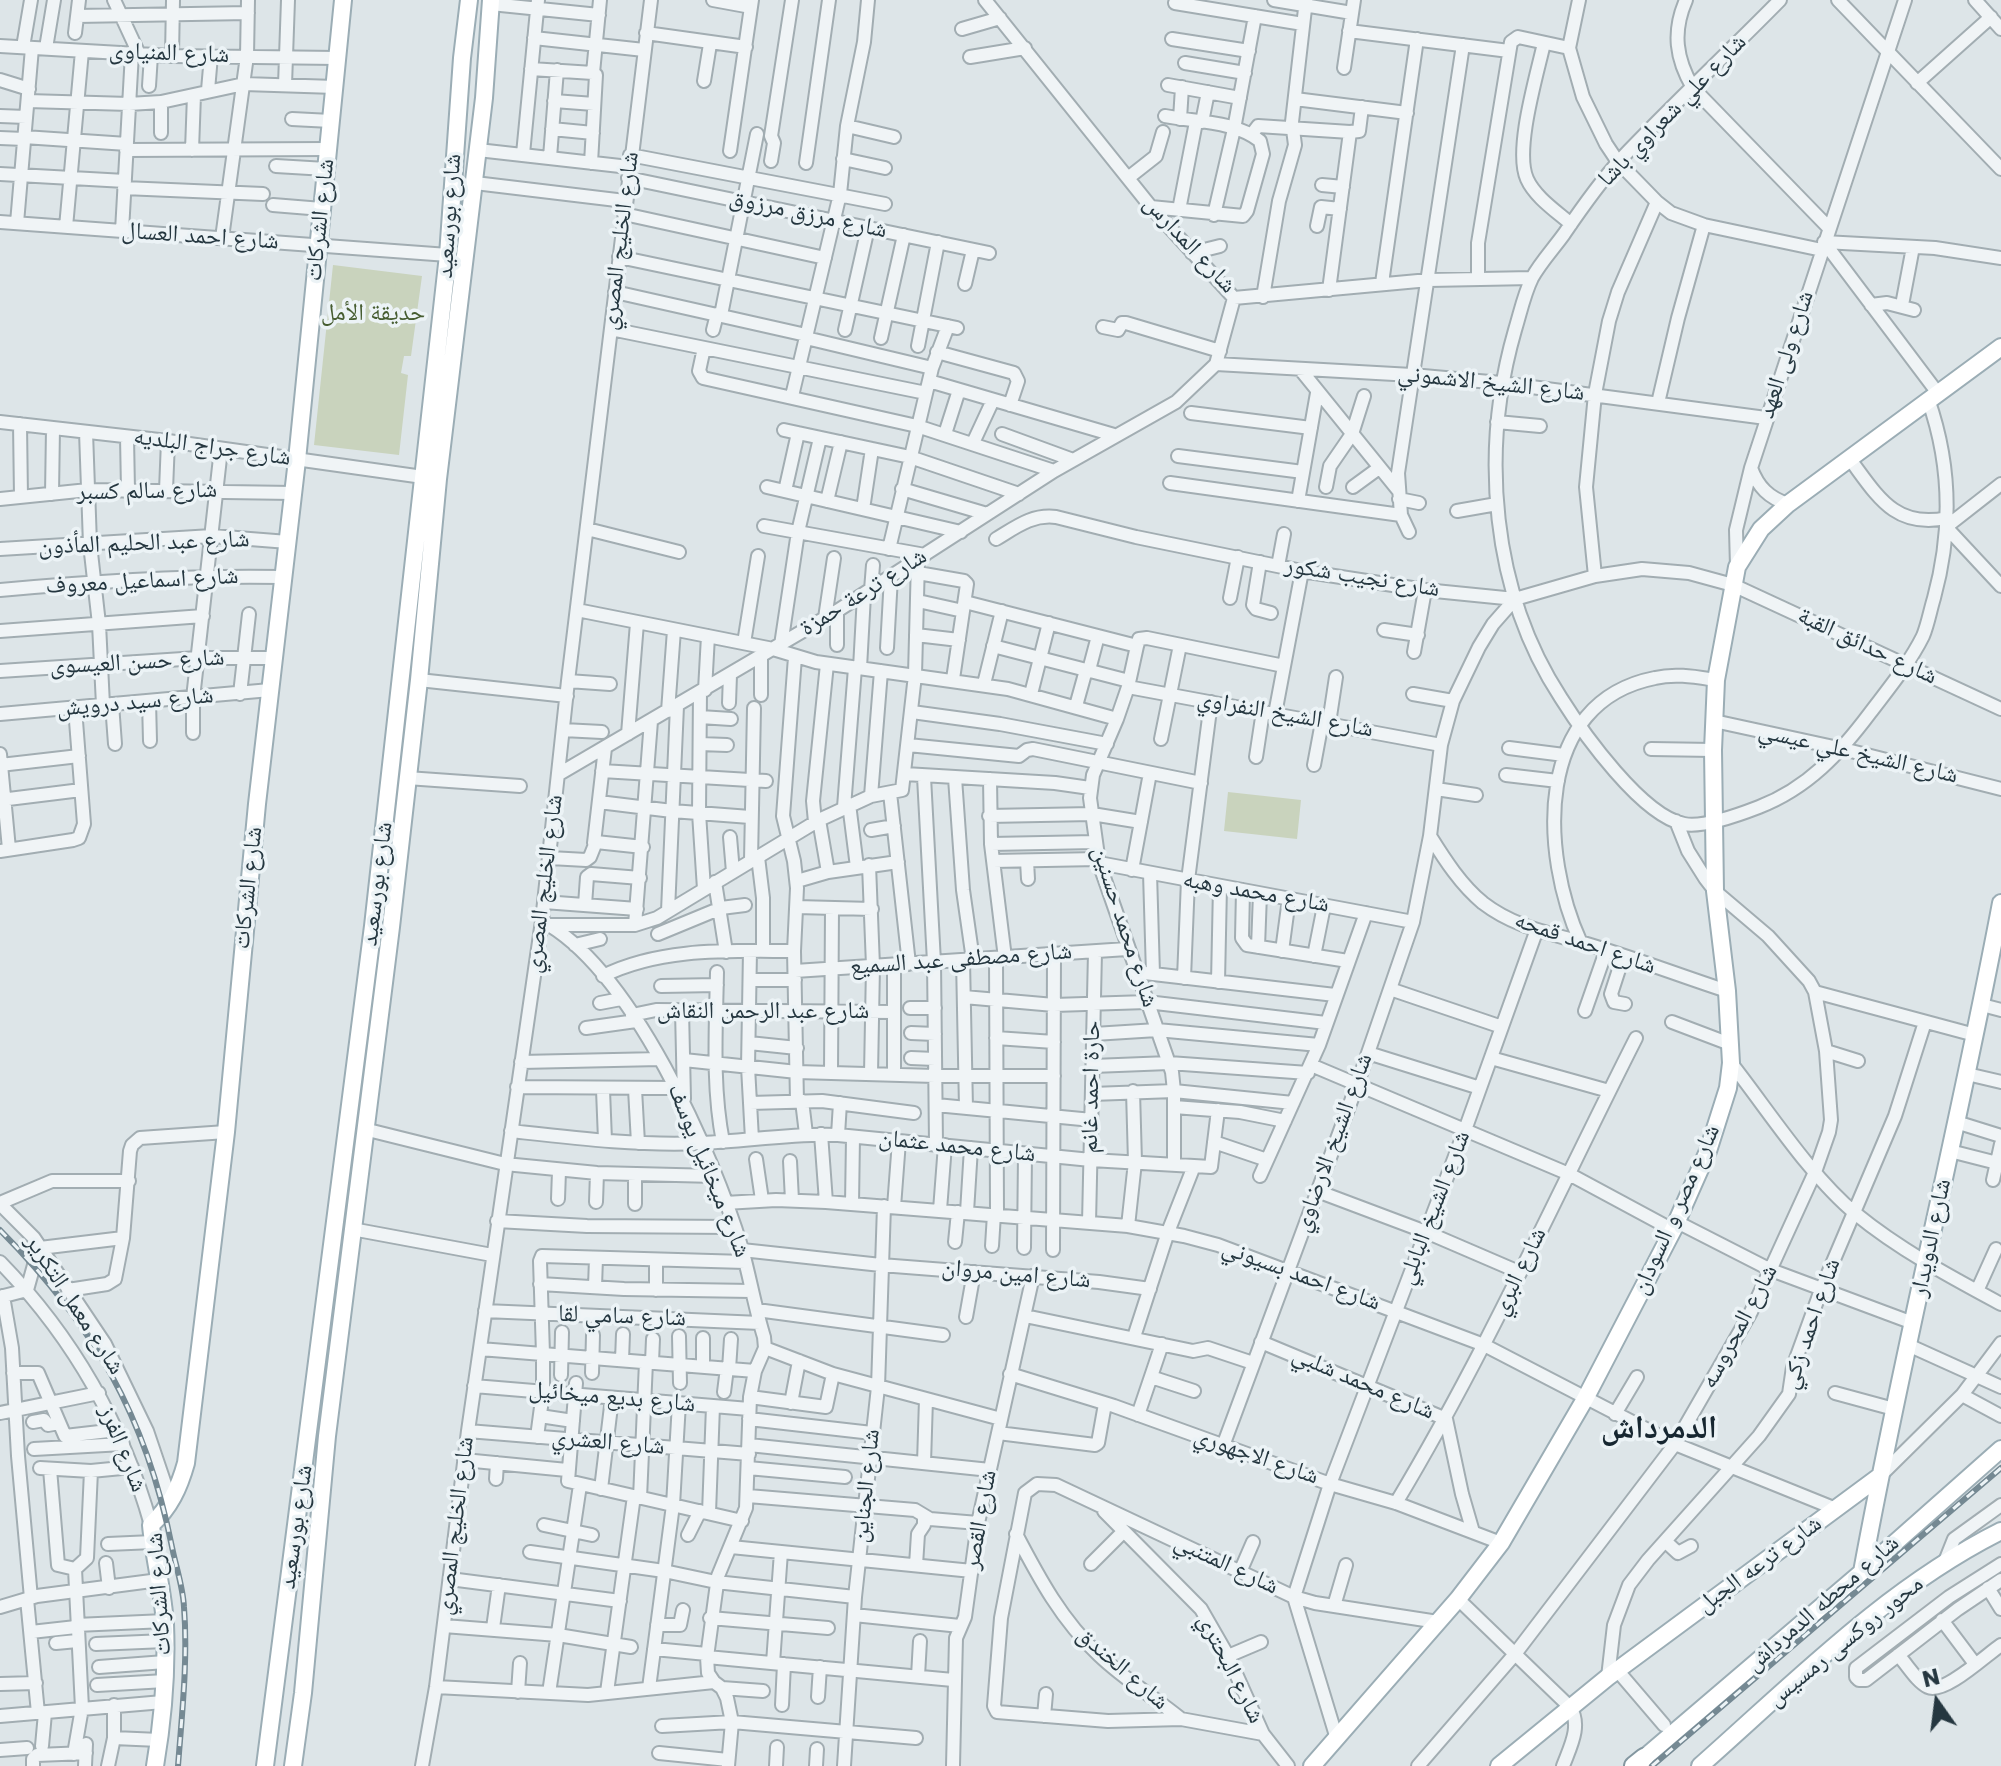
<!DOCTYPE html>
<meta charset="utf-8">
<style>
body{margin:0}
#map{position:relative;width:2001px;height:1766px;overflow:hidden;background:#dde5e8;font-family:Poppins,sans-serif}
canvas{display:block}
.north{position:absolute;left:1897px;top:1662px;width:80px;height:80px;-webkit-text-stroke:6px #ecf3f6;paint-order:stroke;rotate:346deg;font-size:22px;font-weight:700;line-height:32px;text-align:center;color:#253740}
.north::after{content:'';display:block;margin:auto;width:28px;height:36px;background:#253740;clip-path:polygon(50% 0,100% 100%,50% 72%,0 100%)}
</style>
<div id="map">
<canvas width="2001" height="1766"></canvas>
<div class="north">N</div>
</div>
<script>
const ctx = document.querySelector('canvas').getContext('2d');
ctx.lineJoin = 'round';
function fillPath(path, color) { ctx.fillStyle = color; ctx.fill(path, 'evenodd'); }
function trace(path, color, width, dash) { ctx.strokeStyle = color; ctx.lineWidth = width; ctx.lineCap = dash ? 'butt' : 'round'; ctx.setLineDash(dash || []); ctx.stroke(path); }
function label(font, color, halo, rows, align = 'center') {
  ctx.font = font + ' Poppins,"Noto Naskh Arabic",sans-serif'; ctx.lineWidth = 7; ctx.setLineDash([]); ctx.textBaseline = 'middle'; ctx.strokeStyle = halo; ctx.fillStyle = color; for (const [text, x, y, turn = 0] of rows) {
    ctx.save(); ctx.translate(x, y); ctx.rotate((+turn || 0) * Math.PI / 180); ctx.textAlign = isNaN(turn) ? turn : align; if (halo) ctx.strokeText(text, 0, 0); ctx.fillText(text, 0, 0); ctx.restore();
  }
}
fillPath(new Path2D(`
 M333,265L422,276L411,356H404L401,373L408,375L399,455L314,445Z
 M1228,792L1301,800L1297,839L1224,831Z`), '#c9d3bd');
const minor = new Path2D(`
 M114,0L139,54
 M713,0L751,7
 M985,0L1151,207L1234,298L1429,280L1532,278
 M1274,0L1352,13
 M1579,0L1569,48L1583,97L1606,144L1618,162L1657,202L1671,213L1704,225L1822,250
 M1686,0C1672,32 1676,59 1693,88L1829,228
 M1780,0C1727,54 1672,105 1620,160C1600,182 1581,209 1564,234C1554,248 1540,263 1532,278C1524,294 1520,314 1515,330C1480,451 1491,591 1561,698C1583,733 1642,816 1684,824C1704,828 1741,814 1759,807C1808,788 1840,753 1870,713C1889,688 1909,664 1923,636C1928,624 1930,611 1934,598C1952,532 1951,464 1928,399
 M1838,0L2001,169
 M1975,0L2001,29
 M1175,3L1303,24
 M491,4L599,15
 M77,16L248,13
 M962,29L1000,18
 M1349,31L1509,51
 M75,33L79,0
 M646,33L746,47
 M534,38L644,50
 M1172,39L1249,51
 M1544,43C1537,75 1514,150 1527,179C1535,197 1556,211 1571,224
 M0,46L172,56L337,58
 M23,47L31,0
 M46,48L54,0
 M172,56L173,0
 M970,57L1025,48
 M1185,63L1245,73
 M1344,68L1354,0
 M531,69L593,73
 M0,80L29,89
 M704,81L710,44
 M1917,83L1991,17
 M285,85L288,0
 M1168,85L1240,98
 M149,86L151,55
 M208,90L211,56
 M1295,99L1407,113
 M28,101L129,104L161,102L244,84L335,87
 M554,101L594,104
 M161,102V133
 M0,116L26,117
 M292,119L331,121
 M1180,119L1182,87
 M1202,122L1208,92
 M847,126L894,137
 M552,129L593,133
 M1252,134L1258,126L1350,132
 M24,137L127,144
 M0,138L24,139
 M126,150L328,149
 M192,150L194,95
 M478,150L629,167
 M730,151L752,0
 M523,154L538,0
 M630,155L885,204
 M550,157L557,70
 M843,159L885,168
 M771,161L774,143L771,136L792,0
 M591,163L596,75L593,73L600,0
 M806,163L829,0
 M276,166L326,169
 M0,174L125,181
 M628,178L989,253
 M1128,178L1156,156L1163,132
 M475,183L625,201
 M1322,185L1343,187
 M124,188L263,194
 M273,205L322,209
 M1151,207L1243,216L1247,211L1263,154L1260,141C1236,121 1194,122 1165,116
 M1179,210L1196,122
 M624,214L825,258
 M1214,215L1234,129L1255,16
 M0,222L448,255
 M17,223L32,48
 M1317,226L1321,207L1340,209
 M66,227L82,51
 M122,231L132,53
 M222,238L247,56L248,0
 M1824,242L1937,392
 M1824,242L1935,248L2001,258
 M1192,253L1220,246
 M619,257L957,328
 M1478,278V243L1511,42L1518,37L1569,48
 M1382,283L1417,39
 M965,284L973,250
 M1329,290L1350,132L1359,131L1362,107
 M615,292L806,335
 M1263,297L1279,201L1295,145L1292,122L1306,0
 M1871,305L1887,303L1914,310
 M1902,305L1913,247
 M721,315L757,134
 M1103,327L1118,330L1122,323H1126L1220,351
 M611,329L926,393
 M713,330L717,314
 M845,330L868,228
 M806,338L932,368
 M881,338L904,235
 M918,346L938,242
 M704,348L699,371L703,378L917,426L1054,471
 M937,352L1014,373L1018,381L1010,405
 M1216,364L1412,375L1501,383L1766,418
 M1300,369L1398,490
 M929,381L1114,435
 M792,396L840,194L847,126L864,42L868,0
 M1658,403L1678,318L1704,225
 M1191,413L1311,428
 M0,422L168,441L423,477
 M1497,422L1540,426
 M20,424L21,497
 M784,430L910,457L1019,494
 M86,432L90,544L99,624L103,705
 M945,434L959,390
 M1002,434L1073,460
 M127,437L128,490
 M973,443L993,400
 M1178,456L1303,472
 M1849,458C1877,495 1894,529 1947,518
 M1751,468C1758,487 1769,498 1788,504
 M1170,483L1401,515
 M2001,484L1946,527L2001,586
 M767,487L961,532
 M1326,487L1330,466L1352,434L1364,396
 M1353,487L1379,468
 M902,489L987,514
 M166,490L168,441
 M785,491L798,433
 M52,494L53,428
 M0,499L88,490L293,493
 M1399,499L1419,503
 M827,501L841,442
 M1298,501L1317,393
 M863,509L872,449
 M1457,511L1497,504
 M764,526L925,555
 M587,529L679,552
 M1409,532L1401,515L1398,473L1463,45
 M996,539C1016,527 1032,514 1056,517L1136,537L1302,571L1425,590L1515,599L1595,576L1642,569L1689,573L1733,585L2001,709
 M0,549L212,536L288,542
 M889,549L932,368L948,326
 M1260,562L1253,605L1256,609L1271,613
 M1278,566L1284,534
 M1737,567L1736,530L1751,468L1905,0
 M918,573L964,581L967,584L953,679
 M1595,576L1586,487L1595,394L1609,321L1618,292L1657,202
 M0,590C95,581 188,575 284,577
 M871,590L873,565
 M1230,598L1238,557
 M918,601L963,611
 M965,602L1137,646
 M577,610L773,649L816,662L1008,689L1117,719
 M825,618L834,558
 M1384,630L1418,635
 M0,631L203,616
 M916,635L959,640
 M744,643L758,556
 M781,645L798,532L820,438
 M837,645V611
 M993,646L1129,681
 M1137,646L1128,687L1117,719L1093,775L1090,798L1099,863L1172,1072L1174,1091V1165
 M1137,646L1139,639L1147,638L1284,666
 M887,648L891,577
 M1414,652L1425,590
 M761,657V695
 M795,657L783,816L794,861L797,888L794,951L797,1101
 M860,668L864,595
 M1089,670L1098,636
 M0,671L198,658H274
 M419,680L567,696
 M568,681L610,684
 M984,684L1002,611
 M1128,687L1441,745
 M705,690L708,636
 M700,692L699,813L704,889
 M240,694L249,614
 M1031,694L1049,623
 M1413,694L1453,701
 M149,701L150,741
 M729,703L730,675
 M112,704L115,744
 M1076,706L1086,670
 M668,711L674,630
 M912,712L1000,724L1107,744
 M0,714L270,690
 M1275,714L1302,571
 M700,717L731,719
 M1714,721L1843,749L2001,789
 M1329,723L1336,677
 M563,730L602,732
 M193,733V698L221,449
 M628,734L637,623
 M1161,739L1180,645
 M700,744L727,745
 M908,745L1019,756L1027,750L1033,749L1201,783
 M1509,748L1564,755
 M1651,749L1713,750
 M0,754L9,849
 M1256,757L1263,711
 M0,765L79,756
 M1314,765L1322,722
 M602,771L766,781
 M559,774L837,611L1054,471L1176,402L1216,364L1234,298
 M905,774L1055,783L1090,788
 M1506,775L1558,781
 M924,777L934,962L936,1144
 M407,778L520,786
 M955,778L963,890L973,960
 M990,779L991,844L1005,958
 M1436,789L1476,795
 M890,793L909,964
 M871,796L881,671
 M0,800L81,790
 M599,802L672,811L750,817
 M849,804L857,867
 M844,807L855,668
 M989,816L1092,814L1141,822
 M819,820L828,872
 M815,822L813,801L827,664
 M871,830L894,826
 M1430,836C1445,860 1461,885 1483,903C1513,926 1545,932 1580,942C1629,956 1678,975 1727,991
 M730,837L733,872
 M594,843L605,748
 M991,844L1095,842
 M0,851L73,840L79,838L84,824L75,708
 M758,857L763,898V951
 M550,858L586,860L590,857L596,842L643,847
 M751,860L754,708
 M993,861L1098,859
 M1027,861L1028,879
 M1099,863L1413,922
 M869,865L873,966L871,1074
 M1132,870L1150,773
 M1150,873L1153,974
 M797,881L828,872L898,862
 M715,882L726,952
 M1243,890L1242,938L1247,945L1348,961
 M544,902L637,909
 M585,905L587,877L591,874L640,878
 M797,907L872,909
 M668,911L677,706
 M542,921C632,969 713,1154 742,1249C750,1278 755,1308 764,1337L765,1348L755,1371L750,1397L746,1508L718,1576L707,1657L708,1673L714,1682L722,1688L727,1698L732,1722L728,1766
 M549,925H635L657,918L819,820L871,796L902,790L915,675L918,560
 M635,925L651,721
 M658,934L721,908L745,905
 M1581,943C1540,854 1533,702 1655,678C1675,673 1696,677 1716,680
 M575,945L600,939
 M1258,947L1260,894
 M750,951L748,1067L752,1139
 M1282,951L1289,899
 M1314,956L1324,906
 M1623,957L1611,994L1614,1002L1625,1004
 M996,958L997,1214
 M963,960L966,1108
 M795,971L1127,949
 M717,972C716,1029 712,1086 723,1142
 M1136,972L1335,995
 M603,976C661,947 731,951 794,951
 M1184,978L1188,880L1211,702
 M750,980H795
 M1218,982L1220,886
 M661,986L717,985
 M1390,989L1502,1027
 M1815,992L1975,1035
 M964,997L1054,1005L1147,1002L1326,1023
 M600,1003L621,999
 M1982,1005L2001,1010
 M910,1008H935
 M682,1010L684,1099
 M1585,1011L1606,951
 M632,1015L656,1010L894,1012
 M1672,1022L1730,1044
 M586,1028L636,1021
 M911,1033L935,1034
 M1094,1034L1157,1030L1319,1045
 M996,1038L1054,1042
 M749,1043L797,1048
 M1826,1051L1858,1061
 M1368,1053L1480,1088
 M911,1058L935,1059
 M1491,1058L1609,1091
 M684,1060L797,1072L935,1076H1054
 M521,1062L660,1059
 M1731,1063C1768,1110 1810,1176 1856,1214C1900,1250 1951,1277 2001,1304
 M1311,1065L1569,1174L1673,1230
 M1093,1066L1169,1063L1308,1073
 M831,1073L832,908
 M1967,1074L2001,1082
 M894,1075V965
 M517,1087L677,1088
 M635,1089L638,1143
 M603,1090L605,1140
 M1092,1094L1174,1091L1293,1103
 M802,1101L806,1134
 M750,1103L822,1101L914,1113
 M936,1105L1092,1120
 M1174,1107L1240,1112L1285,1121
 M1956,1122L2001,1136
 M364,1129L505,1164L597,1173L715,1176
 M511,1131C574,1138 639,1146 702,1143C748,1141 793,1133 838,1135L1091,1160L1211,1167L1218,1110
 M821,1134L826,1202
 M838,1135L840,1103
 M1214,1142L1267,1160
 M1950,1151L2001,1164
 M756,1159L762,1200
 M790,1161L792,1200
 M635,1175V1204
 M1260,1176L1319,1045L1366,913
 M1993,1180L2001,1144
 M1317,1191L1426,1232L1519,1272
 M558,1199L559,1171
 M596,1202L597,1173
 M0,1203L52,1181H129
 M725,1203L776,1200L826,1202L1128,1226L1184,1236L1218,1245L1484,1345L1675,1444L1836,1509
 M0,1204L34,1238L105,1344L147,1431L171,1502
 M852,1204L853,1137
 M894,1207L899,1141
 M940,1210L945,1145
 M967,1212L971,1148
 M497,1221L587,1226L734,1227
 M1677,1222L1771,1270L1913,1323
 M1089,1223L1095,952
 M1128,1226L1135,1162L1133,1091
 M352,1229L492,1255
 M955,1242L958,1212
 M992,1246L994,1214
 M40,1248L123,1238
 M1024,1248L1025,1154
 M742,1250L881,1265L1099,1282L1150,1289
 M1053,1250L1054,955
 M656,1261V1290
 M0,1262C72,1336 123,1425 151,1525
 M540,1284L624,1289L752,1291
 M595,1287L596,1258
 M68,1290L107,1284L115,1279L123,1238L130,1151L132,1145L140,1138L226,1132
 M1977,1291L1996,1249
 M3,1296L12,1348L18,1456L31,1598
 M0,1297L27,1290L34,1265V1243
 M757,1310L943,1335
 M485,1311L760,1323
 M1025,1316L1193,1351L1208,1348L1253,1363
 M966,1317L974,1272
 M679,1336L680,1383
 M1134,1337L1168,1232L1194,1166
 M1261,1342L1446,1419L1462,1494L1473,1532
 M1908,1345L2001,1387
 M765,1348L833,1374L1001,1419
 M480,1349L755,1371
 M622,1360L623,1334
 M652,1362L653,1339
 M703,1366V1338
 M729,1369L731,1339
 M13,1373H38L65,1436L117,1430
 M592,1373L593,1335
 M1010,1374L1114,1406L1330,1484L1396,1503L1501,1543
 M561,1375L562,1332
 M1151,1377L1194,1391
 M576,1383L568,1481L742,1521
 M474,1386L749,1409
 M724,1392L727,1368
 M1835,1393L1894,1409
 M1962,1395L2001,1416
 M750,1397L826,1407L833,1374
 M791,1403L799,1361
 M0,1413L99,1393
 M1615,1414L1637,1377
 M1138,1415L1162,1344
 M540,1416L573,1421
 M749,1419L872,1433
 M33,1422L44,1420L48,1425L59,1423
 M468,1431L749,1454
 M998,1433L1095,1445L1098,1443L1105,1404
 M537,1437L543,1392V1354L540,1261L542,1256L745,1262
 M749,1445L990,1470
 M1223,1446L1357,1085L1413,922L1430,836L1441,745L1453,701L1479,647L1493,624L1515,599
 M34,1449L123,1444
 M464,1460L567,1470
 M924,1463L926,1399
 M40,1468L91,1471L132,1467
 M748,1468L845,1477
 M50,1469L58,1565L75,1569
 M1880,1476L1962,1395L2001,1343
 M496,1479L497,1463
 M601,1489L612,1398
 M748,1496L915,1510L930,1519L978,1523
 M640,1498L646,1362
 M1396,1503C1486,1353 1557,1194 1636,1038
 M1104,1511L1201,1609L1228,1656L1263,1734L1288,1766
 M709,1513L713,1406
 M544,1525L592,1535
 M1016,1534C1039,1578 1062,1621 1099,1655C1124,1679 1154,1697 1181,1719
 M688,1535L700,1511
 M1665,1541L1678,1553L1691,1546
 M108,1544L153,1542
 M731,1547L972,1571
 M530,1552L664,1571L716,1582L855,1597
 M106,1563L109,1588
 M1091,1564L1123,1532
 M1944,1564L1954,1539L2001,1505
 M2001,1564L1949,1597L1856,1668V1677L1859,1680H1866L1958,1609L2001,1580
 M916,1565L918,1534L924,1525V1517
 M1240,1572L1253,1542
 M450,1579L620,1601
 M1988,1588L2001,1609
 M27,1599L38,1713
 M1458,1599L1570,1707C1582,1726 1570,1747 1563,1766
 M1334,1606L1346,1565
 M0,1607L37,1596L159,1580
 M854,1615L960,1626
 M710,1618L828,1628
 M1942,1620L1975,1664
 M76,1625L165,1621
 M657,1625H680L683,1610
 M444,1626L558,1635L631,1647
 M493,1628L499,1585
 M31,1632L76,1627
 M56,1643L77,1641
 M96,1644L165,1641
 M654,1649L707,1654
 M1898,1655C1907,1664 1916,1681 1928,1687C1944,1695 1986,1655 2001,1645
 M1228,1656L1261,1642
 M707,1657L953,1680
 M773,1663L781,1552
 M99,1667L165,1662
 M1617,1670L1664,1725
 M918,1676L920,1641
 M1608,1677L1614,1625L1629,1585L1648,1560L1759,1436L1789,1394L1793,1367L1821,1290L1895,1116L1925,1022
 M0,1684L36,1683
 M97,1685L165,1681
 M436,1687L588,1695L714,1682
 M649,1688L673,1505L679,1403
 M722,1688L763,1691
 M518,1692L520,1663
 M607,1692L634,1496
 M549,1693L580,1485
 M818,1697L820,1667
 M782,1705L784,1664
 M0,1716L163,1702
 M1044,1716L1046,1694
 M662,1726L732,1722L916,1738
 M1263,1734L1181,1719L1108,1721L997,1712L994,1706L1001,1618L1025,1493L1037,1484L1056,1485L1294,1597L1315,1603L1438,1622
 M114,1738L159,1740
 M1337,1739L1294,1597L1330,1484L1465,1130L1536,932
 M42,1746L45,1713
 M0,1750L27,1748
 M659,1753L728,1760
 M74,1754L82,1708L75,1569L87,1558L91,1471
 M33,1766V1759L37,1755L86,1753
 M85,1766L86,1744
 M108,1766L114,1738V1705
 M422,1766L436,1687L468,1431L542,921L568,681L651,0
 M776,1766L777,1747
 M816,1766L817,1749
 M844,1766L855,1597L878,1387L884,1206
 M953,1766L956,1638L965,1617L978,1523L1033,1276
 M1418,1766L1515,1654L1675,1444L1751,1312L1815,1172L1829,1132L1831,1120L1826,1051L1815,992L1809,981L1768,936L1715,891L1705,878L1688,851L1676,821`);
const major = new Path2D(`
 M1862,1572C1903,1348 1959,1127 2001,903
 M1644,1758L1862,1572L2001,1449
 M155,1766C163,1719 167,1671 165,1624C163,1591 154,1558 151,1525C170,1507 179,1488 186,1463L226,1132L257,804L297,460L343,0
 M265,1766L373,926L448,255L462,58L469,0
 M293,1766L303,1693L327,1436L391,927L419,680L438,479L484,98L491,0
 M1312,1766L1458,1599L1501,1543L1585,1399L1673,1230L1708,1151L1728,1088L1731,1063L1727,991L1715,891L1713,750L1716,680L1737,567L1761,529L1788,504L2001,347
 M1499,1766L1608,1677L1880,1476
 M1700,1766C1795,1682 1887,1588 2001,1531`);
const highway = new Path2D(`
 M1634,1766L1644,1758`);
trace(minor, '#a2adb2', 16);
trace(major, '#9badb5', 20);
trace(highway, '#8397a0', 22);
trace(minor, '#f0f4f6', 12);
trace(major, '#fff', 16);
trace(highway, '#fff', 18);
const rail = new Path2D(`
 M0,1230C93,1324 146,1416 172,1547C176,1567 183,1587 184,1607C188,1660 182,1713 178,1766
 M1652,1766L2001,1468`);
trace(rail, '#758993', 6);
trace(rail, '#ecf3f6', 3, [9]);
label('24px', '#253740', '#ecf3f6', [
 ["شارع المنياوى",169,54,2],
 ["شارع علي شعراوي باشا",1673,111,-46],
 ["شارع مرزق مرزوق",808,215,12],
 ["شارع بورسعيد",450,216,-86],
 ["شارع الشركات",321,220,-84],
 ["شارع احمد العسال",200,237,4],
 ["شارع الخليج المصري",621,241,-83],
 ["شارع المدارس",1189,245,47],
 ["شارع ولى العهد",1787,355,-72],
 ["شارع الشيخ الاشموني",1491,384,6],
 ["شارع جراج البلديه",212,448,8],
 ["شارع سالم كسبر",147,492,-1],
 ["شارع عبد الحليم المأذون",144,544,-2],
 ["شارع نجيب شكور",1362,578,9],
 ["شارع اسماعيل معروف",142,582,-3],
 ["شارع ترعة حمزة",864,593,-32],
 ["شارع حدائق القبة",1867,647,25],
 ["شارع حسن العيسوى",137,663,-3],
 ["شارع سيد درويش",135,703,-5],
 ["شارع الشيخ النفراوي",1285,715,10],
 ["شارع الشيخ علي عيسي",1858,754,13],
 ["شارع بورسعيد",378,884,-83],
 ["شارع الخليج المصري",545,884,-83],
 ["شارع الشركات",249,888,-84],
 ["شارع محمد وهبه",1256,893,10],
 ["شارع محمد حسنين",1124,927,72],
 ["شارع احمد قمحه",1585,944,19],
 ["شارع مصطفى عبد السميع",961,960,-4],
 ["شارع عبد الرحمن النقاش",763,1012],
 ["حارة احمد غانم",1092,1087,-89],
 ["شارع الشيخ الارضاوي",1334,1143,-70],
 ["شارع محمد عثمان",957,1147,6],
 ["شارع ميخائيل يوسف",708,1171,68],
 ["شارع الشيخ البابلي",1435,1208,-69],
 ["شارع مصر و السودان",1677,1210,-66],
 ["شارع الدويدار",1932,1238,-78],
 ["شارع البري",1520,1272,-64],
 ["شارع امين مروان",1016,1275,5],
 ["شارع احمد بسيوني",1301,1276,20],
 ["شارع معمل التكرير",74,1305,57],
 ["شارع سامي لقا",622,1317,2],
 ["شارع احمد زكي",1812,1324,-71],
 ["شارع المحروسه",1740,1327,-62],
 ["شارع محمد شلبي",1363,1384,23],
 ["شارع بديع ميخائيل",612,1398,5],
 ["شارع العشري",608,1443,5],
 ["شارع الفرز",122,1449,68],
 ["شارع الاجهوري",1256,1457,19],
 ["شارع الجناين",867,1486,-84],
 ["شارع القصر",981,1520,-80],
 ["شارع الخليج المصري",456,1526,-83],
 ["شارع بورسعيد",297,1527,-82],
 ["شارع المتنبي",1226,1565,25],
 ["شارع ترعه الجبل",1760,1565,-36],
 ["شارع الشركات",160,1594,-94],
 ["شارع محطه الدمرداش",1823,1604,-41],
 ["محور روكسى رمسيس",1846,1642,-39],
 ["شارع الخندق",1122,1669,41],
 ["شارع البحتري",1230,1669,63]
]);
label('24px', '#465d31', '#ecf3f6', [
 ["حديقة الأمل",373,314]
]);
label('bold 32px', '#172731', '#ecf3f6', [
 ["الدمرداش",1659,1430]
]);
</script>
